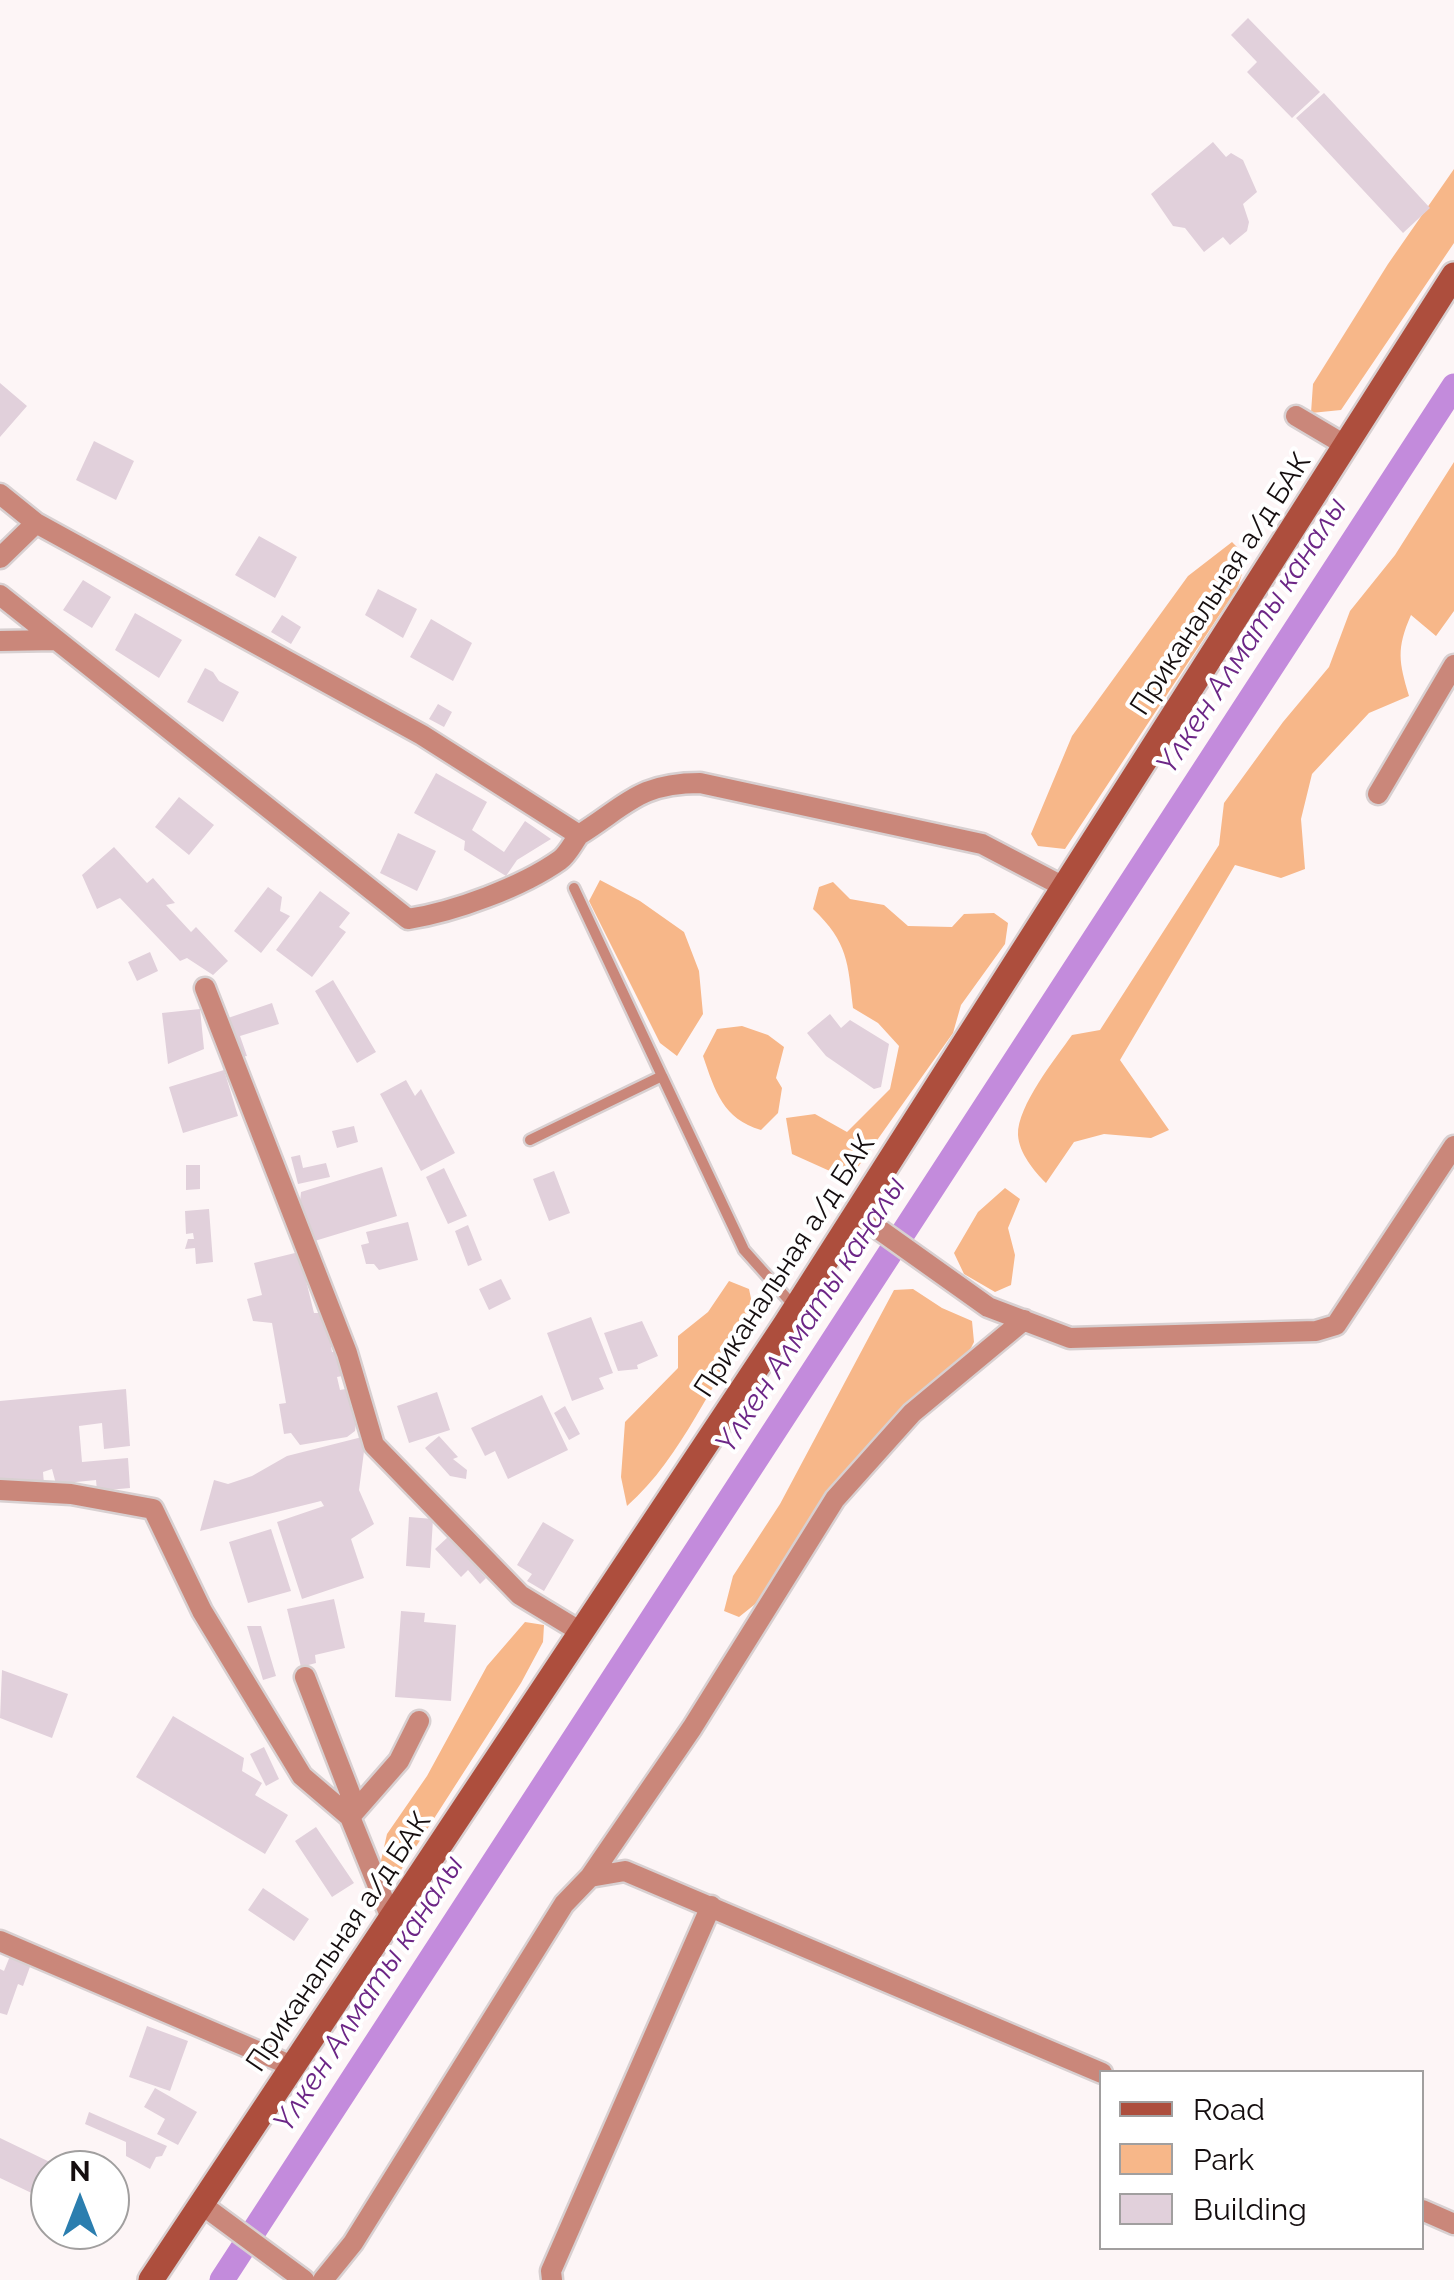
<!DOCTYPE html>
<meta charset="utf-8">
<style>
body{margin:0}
#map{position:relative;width:1454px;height:2280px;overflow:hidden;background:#fdf5f6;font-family:Raleway,sans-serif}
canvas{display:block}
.legend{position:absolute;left:1099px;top:2070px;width:325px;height:180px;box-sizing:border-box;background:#fff;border:2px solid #a19f9f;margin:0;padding:12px 18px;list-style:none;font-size:30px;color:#150e0f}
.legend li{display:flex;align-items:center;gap:20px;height:50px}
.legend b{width:50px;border:2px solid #a19f9f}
.north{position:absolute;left:30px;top:2150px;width:100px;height:100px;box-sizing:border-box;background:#fff;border:2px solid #a19f9f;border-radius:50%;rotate:0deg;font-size:28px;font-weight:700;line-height:40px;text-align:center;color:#150e0f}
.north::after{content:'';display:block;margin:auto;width:35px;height:45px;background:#2b7eaf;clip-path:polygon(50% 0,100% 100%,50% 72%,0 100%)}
</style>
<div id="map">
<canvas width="1454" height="2280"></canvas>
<ul class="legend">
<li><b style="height:12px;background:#ad4e3d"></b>Road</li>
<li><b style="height:28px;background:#f7b789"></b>Park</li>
<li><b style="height:28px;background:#e1d0db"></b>Building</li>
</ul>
<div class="north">N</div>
</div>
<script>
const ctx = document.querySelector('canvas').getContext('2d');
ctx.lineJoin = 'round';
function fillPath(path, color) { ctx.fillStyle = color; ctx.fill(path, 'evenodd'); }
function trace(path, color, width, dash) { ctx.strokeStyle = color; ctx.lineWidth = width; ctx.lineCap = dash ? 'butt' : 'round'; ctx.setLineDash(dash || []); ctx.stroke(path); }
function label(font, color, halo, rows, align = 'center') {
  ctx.font = font + ' Raleway,sans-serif'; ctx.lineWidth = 8; ctx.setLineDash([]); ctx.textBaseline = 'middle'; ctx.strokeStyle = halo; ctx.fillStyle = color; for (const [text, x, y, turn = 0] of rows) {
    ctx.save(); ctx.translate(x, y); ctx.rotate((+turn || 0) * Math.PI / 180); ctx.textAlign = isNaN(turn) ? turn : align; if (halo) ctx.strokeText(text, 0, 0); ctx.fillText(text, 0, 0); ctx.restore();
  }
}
fillPath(new Path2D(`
 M1454,169V243L1341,410L1311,413L1313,384L1388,264Z
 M1454,462V611L1436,636L1411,615C1396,649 1399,662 1409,696L1369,713L1312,774L1301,819L1305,869L1281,878L1235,865L1120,1060L1169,1130L1151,1138L1104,1134L1074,1142L1046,1183C1034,1171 1019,1153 1018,1135C1017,1106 1056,1058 1072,1035L1100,1030L1219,845L1224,803L1283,722L1329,667L1350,611L1395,555Z
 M1232,542L1247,557L1238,587L1065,849L1038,846L1031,834L1072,736L1188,576Z
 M600,880L640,901L684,932L699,971L703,1014L677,1056L660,1043L589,901Z
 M833,882L850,899L884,905L908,926L952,927L964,914L994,913L1008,923L1005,944L961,1005L953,1033L846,1184L832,1172L792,1154L786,1118L815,1114L847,1132L890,1089L899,1046L878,1023L853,1008C848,963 848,942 813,909L819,887Z
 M742,1026L768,1035L784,1047L776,1078L782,1088L778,1113L761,1130C723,1119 715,1091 703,1056L717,1029Z
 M1005,1188L1020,1199L1008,1228L1015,1255L1011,1285L995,1292L964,1274L954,1253L978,1212Z
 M729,1281L749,1289L756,1322C710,1380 684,1456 627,1506L621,1477L625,1422L678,1368V1336L708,1312Z
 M913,1289L942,1308L972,1321L974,1342L964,1362L908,1407L774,1589L739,1617L724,1611L733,1576L780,1504L894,1290Z
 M525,1622L544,1625L543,1642L521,1683L401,1870L380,1865L387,1834L427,1776L487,1666Z`), '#f7b789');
trace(new Path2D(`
 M222,2280L1454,386`), '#c38bdc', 25);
fillPath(new Path2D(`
 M1248,18L1320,92L1292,118L1247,72L1257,62L1231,35Z
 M1324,93L1430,208L1403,233L1296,118Z
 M1213,142L1226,157L1231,153L1243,160L1257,192L1243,204L1249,222L1247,231L1230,245L1223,237L1204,252L1185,228L1173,226L1151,194Z
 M0,383L27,406L0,437Z
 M94,441L134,461L116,500L76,480Z
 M259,536L297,557L275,598L235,575Z
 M83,580L111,597L92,628L63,610Z
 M378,589L417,609L403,638L365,615Z
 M135,613L182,640L159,678L115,650Z
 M282,615L301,627L291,644L271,632Z
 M431,619L472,643L453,681L410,657Z
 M205,668L213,672L219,681L239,692L223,722L187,702Z
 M438,704L452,712L444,727L429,719Z
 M436,773L487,802L472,830L504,852L525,821L551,839L517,860L506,876L464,850L465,841L414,813Z
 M179,797L214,825L189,855L155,827Z
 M398,833L436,851L417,891L380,873Z
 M114,847L147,883L153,878L175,903L166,905L191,932L196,927L228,961L213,975L187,958L180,961L120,898L97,909L82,875Z
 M268,887L282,897L280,911L290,916L261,953L234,931Z
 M320,891L350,913L339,927L346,932L312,977L276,950Z
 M150,952L158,971L137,981L128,962Z
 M333,980L376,1052L357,1063L315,991Z
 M272,1003L279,1024L240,1036L247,1056L241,1057L228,1018Z
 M200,1009L204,1049L168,1064L162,1013Z
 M830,1014L841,1028L850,1020L889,1044L881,1087L874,1089L826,1056L807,1033Z
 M224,1070L238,1116L183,1133L169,1087Z
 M406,1080L415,1096L421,1089L455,1153L421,1171L380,1094Z
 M354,1126L358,1142L337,1148L332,1131Z
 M300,1155L303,1168L326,1163L330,1177L298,1184L291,1157Z
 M186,1165H200V1189L186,1190Z
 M382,1167L397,1216L308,1243L299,1213L301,1192Z
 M444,1168L467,1216L448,1224L426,1177Z
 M554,1171L570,1213L549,1221L533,1179Z
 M209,1209L213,1262L196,1264L195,1248L185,1249L188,1239H194L193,1233L186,1234L185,1211Z
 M408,1222L418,1260L379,1270L374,1264H366L361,1245L369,1243L366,1232Z
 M468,1225L482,1260L468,1266L455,1231Z
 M299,1252L314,1313H325L332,1352L342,1350L347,1375L337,1377L340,1390L351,1388L357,1416L355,1431L347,1437L300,1445L291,1433L284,1434L279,1404L286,1403L272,1323L253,1321L247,1299L262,1295L254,1263Z
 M501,1279L511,1299L489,1310L479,1289Z
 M591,1317L613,1373L599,1378L604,1389L572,1401L547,1333Z
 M642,1321L658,1356L637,1365L638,1369L618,1371L604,1333Z
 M126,1389L130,1446L104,1449L102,1423L79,1426L82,1462L128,1458L130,1488L97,1491L96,1480L56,1484L52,1469L43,1472L44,1484L0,1488V1401Z
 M437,1392L450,1430L409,1443L397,1406Z
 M542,1395L568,1450L508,1479L495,1451L485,1456L471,1428Z
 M565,1406L580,1434L569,1440L554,1413Z
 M366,1436L359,1490L374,1524L351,1539L364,1578L302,1599L277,1522L324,1506L321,1501L200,1531L214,1480L228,1484L252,1476L287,1456Z
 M439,1436L458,1457L453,1459L467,1470L466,1479L450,1476L425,1448Z
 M409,1517L433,1519L430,1568L406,1566Z
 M543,1522L574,1540L544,1591L527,1581L532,1574L517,1565Z
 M271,1529L291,1591L248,1603L229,1542Z
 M448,1537L486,1578L480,1584L468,1570L461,1577L435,1549Z
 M334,1599L345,1648L315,1655L316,1663L301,1667L287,1609Z
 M401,1611L425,1613L424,1622L456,1625L451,1701L395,1697Z
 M247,1626H261L276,1676L263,1680Z
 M2,1670L68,1694L52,1738L0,1718Z
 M173,1716L244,1758L242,1771L262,1783L255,1795L288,1815L265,1854L136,1777Z
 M264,1747L279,1779L266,1786L250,1754Z
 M316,1827L354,1883L332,1897L295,1841Z
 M263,1888L309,1919L294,1941L248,1910Z
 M10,1956L31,1964L23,1986L18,1984L7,2015L0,2013V1969L4,1971Z
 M147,2026L188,2041L170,2091L129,2077Z
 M155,2088L197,2112L178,2145L157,2134L165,2119L144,2107Z
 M89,2112L167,2146L162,2156L156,2157L150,2169L126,2156V2142L85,2124Z
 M0,2138L56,2165L50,2170L40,2197L0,2178Z`), '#e1d0db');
const lane = new Path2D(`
 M574,888L662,1076
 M530,1140L662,1076L744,1250L794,1306`);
const street = new Path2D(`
 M1296,416L1345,445
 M0,494L36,523L422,735L579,835C627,805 639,783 700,783L982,844L1064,887
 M0,558L36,523
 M0,595L408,919C454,912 522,887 560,860C568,854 573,843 579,835
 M0,641L55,640
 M1378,794L1454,665
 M205,988L347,1353L374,1445L520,1595L581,1632
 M856,1213L988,1307L1070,1338L1316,1331L1336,1325L1454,1146
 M0,1490L71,1494L153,1509L202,1611L302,1776L350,1817L391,1918
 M305,1677L350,1793V1817
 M350,1817L399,1761L419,1721
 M590,1877L692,1728L835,1499L912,1413L1024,1320
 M0,1941L292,2066
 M201,2204L304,2280
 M1422,2210L1454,2224
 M323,2280L353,2243L564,1904L590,1877L625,1871L1102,2073
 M552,2280L551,2271L711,1906`);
const secondary = new Path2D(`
 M151,2280L785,1325L1454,275`);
trace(lane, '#d8d0d1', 15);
trace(street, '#d8d0d1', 25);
trace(secondary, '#d8d0d1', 30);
trace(lane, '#ca877a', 10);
trace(street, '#ca877a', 20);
trace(secondary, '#ad4e3d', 25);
label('28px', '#150e0f', '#fff', [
 ["Приканальная а/д БАК",1221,584,-57],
 ["Приканальная а/д БАК",785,1266,-57],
 ["Приканальная а/д БАК",339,1942,-56]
]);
label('italic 30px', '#6c2686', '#fff', [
 ["Үлкен Алматы каналы",1252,636,-57],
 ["Үлкен Алматы каналы",811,1315,-57],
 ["Үлкен Алматы каналы",369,1994,-57]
]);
</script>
